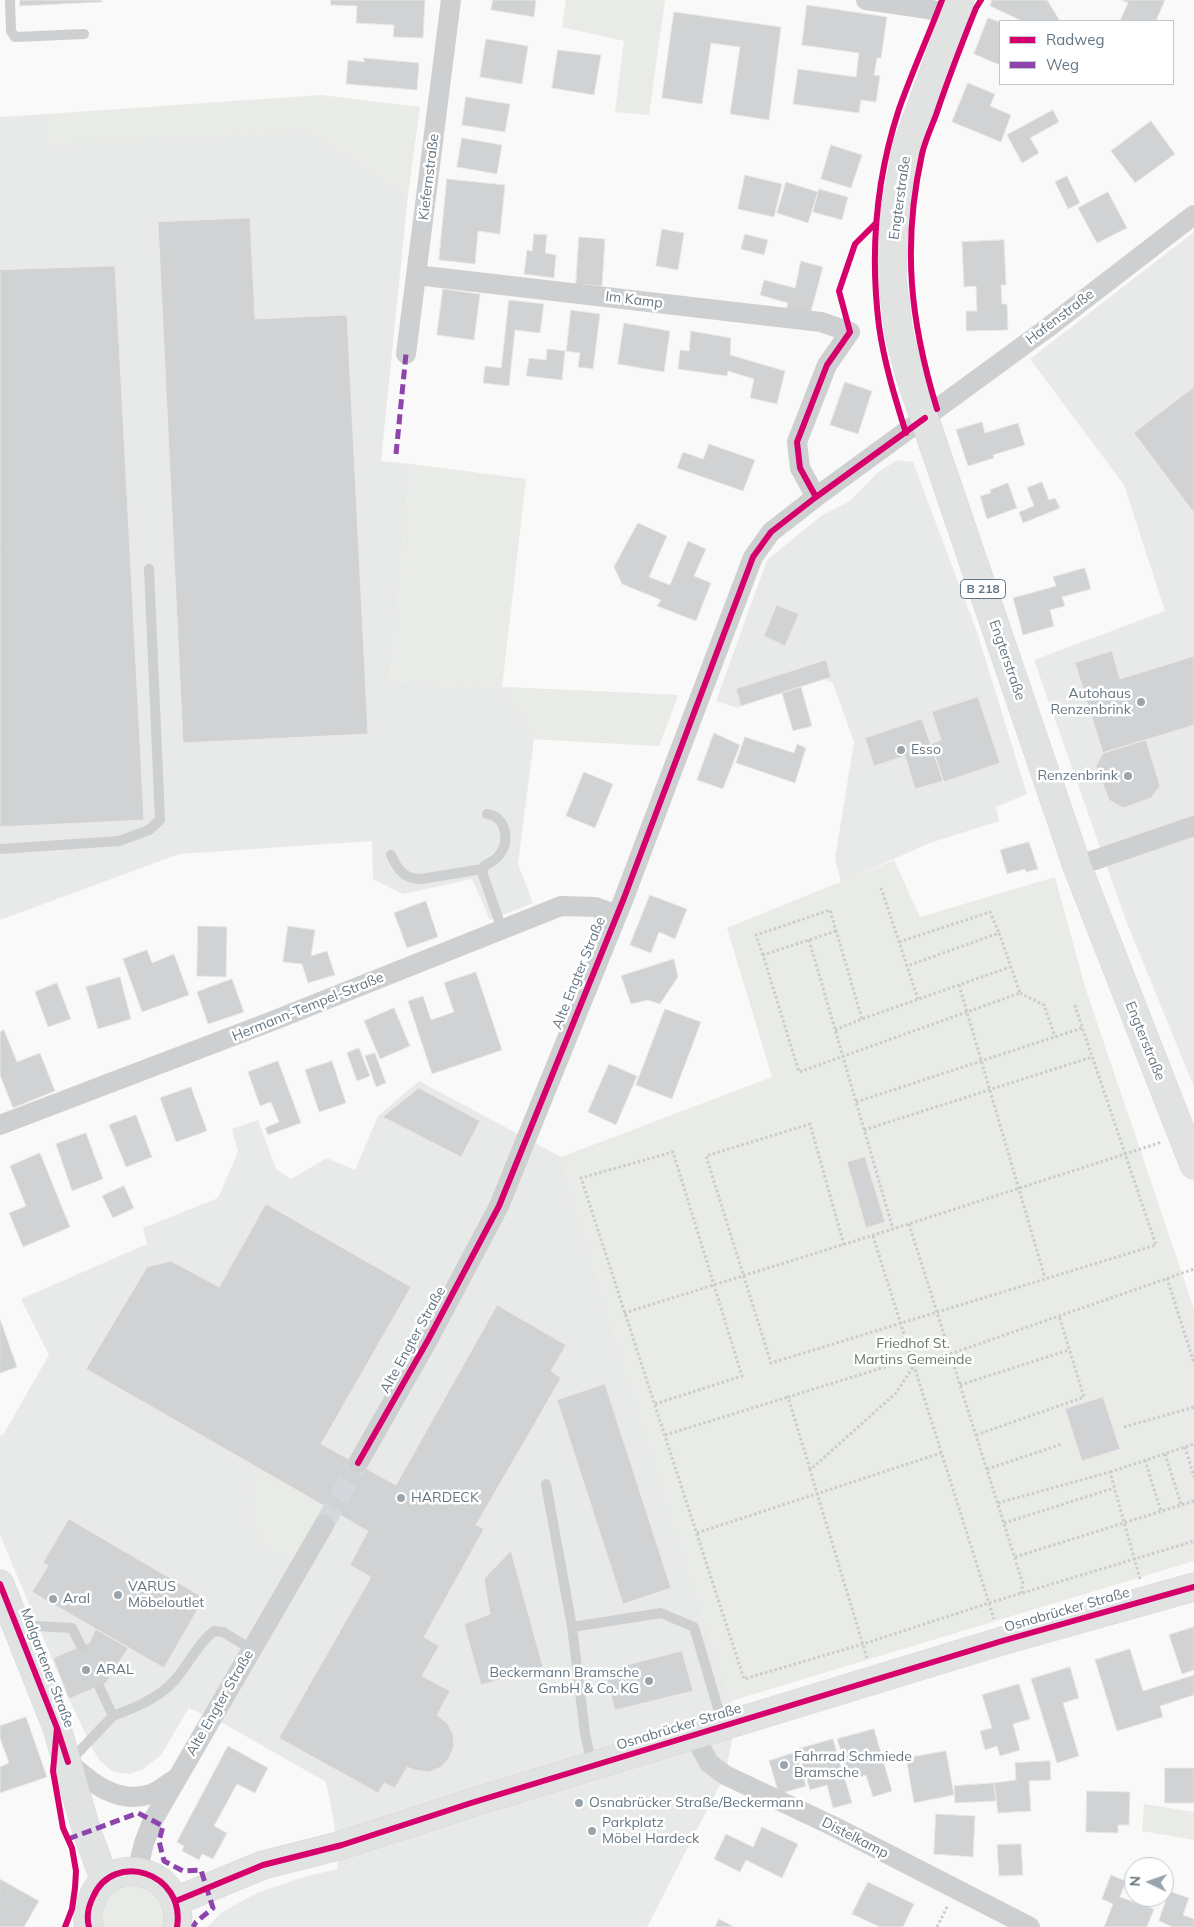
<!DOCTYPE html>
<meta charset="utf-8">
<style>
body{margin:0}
#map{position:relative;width:1194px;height:1927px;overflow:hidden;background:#f9f9f9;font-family:Mulish,sans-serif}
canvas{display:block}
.legend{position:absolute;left:999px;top:20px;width:175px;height:65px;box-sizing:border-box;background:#fff;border:1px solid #c1c8cd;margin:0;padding:6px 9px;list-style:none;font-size:15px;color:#657683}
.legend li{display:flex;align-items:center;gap:10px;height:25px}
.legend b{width:25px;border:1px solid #c1c8cd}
.north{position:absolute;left:1124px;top:1857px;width:50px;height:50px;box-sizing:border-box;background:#fff;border:1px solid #c1c8cd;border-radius:50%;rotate:273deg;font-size:14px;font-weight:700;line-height:20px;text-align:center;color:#657683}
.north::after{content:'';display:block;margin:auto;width:18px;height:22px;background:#99a4ac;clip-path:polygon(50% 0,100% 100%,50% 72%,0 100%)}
</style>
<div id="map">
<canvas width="1194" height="1927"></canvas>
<ul class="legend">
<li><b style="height:6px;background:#d6006c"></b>Radweg</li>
<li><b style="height:6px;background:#8e44ad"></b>Weg</li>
</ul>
<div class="north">N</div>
</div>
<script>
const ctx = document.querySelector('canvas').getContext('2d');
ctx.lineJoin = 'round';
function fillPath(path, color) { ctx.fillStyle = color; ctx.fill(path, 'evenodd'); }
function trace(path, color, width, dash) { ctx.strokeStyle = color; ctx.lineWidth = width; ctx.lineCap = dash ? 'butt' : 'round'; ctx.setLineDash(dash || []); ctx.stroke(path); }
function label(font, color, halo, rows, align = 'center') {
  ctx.font = font + ' Mulish,sans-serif'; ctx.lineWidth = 5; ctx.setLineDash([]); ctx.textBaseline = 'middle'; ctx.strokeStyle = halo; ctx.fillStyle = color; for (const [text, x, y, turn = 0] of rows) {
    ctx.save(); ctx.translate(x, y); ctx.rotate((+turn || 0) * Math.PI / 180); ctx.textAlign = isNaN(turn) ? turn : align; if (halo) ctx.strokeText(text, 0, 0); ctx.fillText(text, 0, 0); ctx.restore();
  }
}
fillPath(new Path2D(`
 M47,114L49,144L311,131L408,195L381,461L411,464L390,682L678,695L659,746L534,739L518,864L533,903L490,920L472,879L403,894L373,879L372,841L179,854L0,920V117Z
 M1194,232V1087L1125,918L1034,660L1165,611L1124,485L1030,359Z
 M897,460L913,462L977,632L1027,794L996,807L999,821L930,843L841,882L835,859L854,742L833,683L823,679L741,706L738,708L716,701L767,560L821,516L850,501L877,473Z
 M419,1081L561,1157L643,1425L731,1701L736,1722L725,1775L647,1927H207L222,1912L257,1893L307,1876L338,1869L334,1822L326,1782L228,1726L189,1708L161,1755L143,1769L130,1774L113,1772L100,1761L92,1748L69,1699L0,1535V1436L3,1435L49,1355L21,1299L147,1244L143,1228L218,1198L238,1152L232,1129L258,1120L276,1169L291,1179L327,1158L355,1170L378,1116Z`), '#e8e9e9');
fillPath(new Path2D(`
 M566,0H665L649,115L615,112L624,41L562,27Z
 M321,95L420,107L408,195L311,131L49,145L47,114Z
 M411,464L526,479L502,687L678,695L659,746L534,739L502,687L390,682Z
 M894,860L920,917L1055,877L1085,987L1194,1309V1561L731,1701L643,1425L561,1157L772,1077L727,928Z
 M259,1468L332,1510L303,1561L268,1550L249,1516Z
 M1144,1804L1194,1812V1840L1142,1831Z
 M126,1884L148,1887L164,1903V1927H102C96,1902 107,1895 126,1884Z`), '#e8ebe6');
const building = new Path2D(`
 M20,0H102V2L20,6Z
 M331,0H425L423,38L393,37L394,25L356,23L357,6L331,5Z
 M493,0H536L534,17L491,10Z
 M992,0H1047L1060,21H1022L990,6Z
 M1122,0H1165L1156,21H1120L1128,3Z
 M807,5L887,17L881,58H877L874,75L880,76L876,102L861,100L859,113L793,104L798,69L856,77L859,53L802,45Z
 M674,12L781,27L769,120L730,114L740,47L711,43L702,104L662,98Z
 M988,18L1000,22V65L974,54Z
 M486,39L528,46L522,84L480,77Z
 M558,50L601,55L594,95L552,88Z
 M364,58L419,63L417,90L346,84L348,60L364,62Z
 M968,83L995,94L990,106L1011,115L1001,142L952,122Z
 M466,97L510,104L505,132L462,125Z
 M1053,110L1059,122L1030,138L1039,153L1022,163L1007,135Z
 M1151,121L1175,154L1135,183L1111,151Z
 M462,138L502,145L497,174L457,167Z
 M831,145L862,155L851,188L821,179Z
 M745,175L782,184L774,217L738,209Z
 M1067,176L1080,203L1068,209L1055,182Z
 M447,179L505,185L500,234L478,231L475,264L439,260Z
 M786,182L818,192L808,223L777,213Z
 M819,189L848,197L842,220L813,212Z
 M1108,192L1127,228L1097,243L1078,208Z
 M250,218L255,319L347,315L368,734L183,743L158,222Z
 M662,229L684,233L678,270L656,266Z
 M534,234L547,235L545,253L556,255L554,278L524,274L527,250L532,251Z
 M745,234L768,240L764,255L741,249Z
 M579,237L605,239L602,286L576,284Z
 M1004,240L1006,285H1001L1002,304H1007L1008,330L966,331V311H977L976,286L964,287L962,242Z
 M801,261L823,267L810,315L786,309L788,303L760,295L764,280L795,288Z
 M115,266L144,820L0,827V270Z
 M443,289L480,294L474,340L437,335Z
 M509,300L544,304L540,333L515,330L509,386L483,383L485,366L501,368Z
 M571,310L600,314L593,369L578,367L580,353L565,351L562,380L526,376L529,358L546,360L547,349L566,351Z
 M624,323L670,331L664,372L618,364Z
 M691,331L731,338L730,355L785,371L777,404L750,398L754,379L728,371L727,376L678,369L680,350L689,351Z
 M845,382L872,391L858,434L830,425Z
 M1194,387V513L1134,433Z
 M982,422L985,433L1018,423L1025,445L993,455L994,458L968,466L956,430Z
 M709,444L755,460L743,491L677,468L683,452L703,459Z
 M1042,482L1049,500L1055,498L1060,508L1023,523L1019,512L1034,506L1027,488Z
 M1008,483L1017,508L987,519L980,496L991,493L990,490Z
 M638,523L667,536L649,577L670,585L688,541L706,549L694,576L711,583L696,621L657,606L661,600L622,584L614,567Z
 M1085,568L1091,589L1062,597L1065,606L1050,610L1054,626L1023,635L1013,598L1056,586L1053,577Z
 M777,605L799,614L785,646L764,636Z
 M1112,651L1120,679L1194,656V725L1103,753L1075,663Z
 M826,660L831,677L741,706L736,689Z
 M801,687L812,726L793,731L782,693Z
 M978,697L1000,763L944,782L931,744L941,740L932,712Z
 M922,719L943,781L915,789L905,756L874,766L865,738Z
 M714,733L740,745L723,789L697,780Z
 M745,737L794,753L797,744L806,748L795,783L736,763Z
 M1146,740L1160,786L1151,798L1123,808L1109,800L1096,766L1103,753Z
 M584,772L613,784L595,828L566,816Z
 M1029,842L1038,869L1026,872L1025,869L1007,874L1000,850Z
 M650,895L687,909L675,939L659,932L651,953L630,945Z
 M426,901L438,937L407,948L394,913Z
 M198,926L227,927L226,977L197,976Z
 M288,926L315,930L311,956L327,951L335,975L308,983L302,964L283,962Z
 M147,950L152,963L174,954L189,995L142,1012L123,959Z
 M674,959L678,977L660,1004L648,1000L631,1004L621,976Z
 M476,972L502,1050L432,1074L408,1001L423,996L431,1020L454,1012L444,983Z
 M120,977L131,1019L98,1029L86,987Z
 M232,979L244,1012L208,1024L197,992Z
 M57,983L71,1019L48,1027L35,992Z
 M394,1008L410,1046L380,1059L364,1021Z
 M665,1009L701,1022L672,1099L636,1085Z
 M4,1030L17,1062L40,1053L55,1091L13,1108L0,1075V1032Z
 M359,1048L370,1076L357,1081L347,1053Z
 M375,1053L386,1083L376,1087L365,1056Z
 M278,1061L301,1123L268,1135L265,1128L279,1122L271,1102L260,1106L248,1072Z
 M332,1061L346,1103L319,1112L305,1070Z
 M609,1064L637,1076L616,1125L588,1112Z
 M191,1087L207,1131L176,1142L160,1098Z
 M419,1088L480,1121L461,1157L383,1117Z
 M136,1115L152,1157L126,1167L109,1125Z
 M86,1133L103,1179L72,1191L56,1144Z
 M40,1153L70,1227L23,1247L9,1213L26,1206L10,1166Z
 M865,1157L885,1222L866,1228L847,1162Z
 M124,1186L134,1208L113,1218L102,1196Z
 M266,1204L411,1287L321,1444L396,1485L497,1305L566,1345L551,1371L561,1378L476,1525L484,1529L424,1637L439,1646L422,1676L450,1691L437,1715L447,1723L453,1734L454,1746L449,1758L441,1767L429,1772L414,1770L407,1767L395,1788L384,1783L378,1793L279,1738L371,1577L350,1565L368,1531L86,1369L147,1267L171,1261L219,1287Z
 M0,1319L17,1367L0,1373Z
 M605,1384L671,1588L623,1604L557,1400Z
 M1103,1397L1120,1449L1082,1461L1065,1409Z
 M69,1519L204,1598L164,1668L32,1592L48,1566L43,1563Z
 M511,1551L543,1667L481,1685L464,1624L490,1614L484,1579Z
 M1194,1627V1670L1182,1674L1169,1635Z
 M96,1629L128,1648L106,1683L69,1699L53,1658L89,1643Z
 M1130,1649L1143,1691L1194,1675V1695L1160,1706L1163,1717L1117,1731L1095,1660Z
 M682,1651L693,1691L615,1710L605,1671Z
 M1070,1667L1079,1698L1063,1703L1079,1756L1057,1763L1031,1679Z
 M1019,1684L1030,1719L1013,1724L1020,1750L1000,1756L997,1746L985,1750L980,1731L992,1728L982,1695Z
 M26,1717L47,1777L0,1793V1767L9,1763L0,1738V1726Z
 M874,1729L892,1791L873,1797L866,1775L850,1780L837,1739Z
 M833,1739L852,1803L833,1808L827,1785L810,1790L798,1749Z
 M228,1746L268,1768L255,1793L237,1784L214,1826L227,1833L213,1859L202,1854L199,1860L182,1851L184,1846L177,1842Z
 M946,1751L954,1795L914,1803L906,1758Z
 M796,1752L806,1786L779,1794L769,1761Z
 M1050,1761L1051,1780L1029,1781L1031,1811L998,1813L994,1783L1016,1780L1015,1763Z
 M1165,1768H1194V1803H1165Z
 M994,1783L996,1801L955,1803L954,1786Z
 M1087,1791L1130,1792L1129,1825H1118V1833L1086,1832Z
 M936,1814L975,1816L973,1857L934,1854Z
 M762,1827L798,1844L782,1878L746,1860L740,1872L714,1859L726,1834L753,1847Z
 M1021,1844L1023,1875L999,1876L997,1845Z
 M1111,1875L1126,1881L1120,1897L1154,1909L1147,1927H1104L1113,1904L1102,1899Z
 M0,1879L39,1901L24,1927H0Z
 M868,1882L914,1904L903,1927H880L852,1914Z
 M1169,1891L1189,1898L1183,1915L1194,1919V1927H1173L1159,1921Z
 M719,1919L734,1927H715Z`);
fillPath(building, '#d0d2d3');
trace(building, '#e8e8e8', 1);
trace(new Path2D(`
 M324,1525L358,1463`), '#d4d8dc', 20, [20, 10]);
const secondary = new Path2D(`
 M0,1584L57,1728L87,1832L105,1881
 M176,1901L263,1865L342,1845L471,1803L1002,1641L1194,1587
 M89,1927C86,1916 88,1907 93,1897C113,1850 186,1872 177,1927`);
const primary = new Path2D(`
 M960,0L907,146L894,216L892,277L899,334L910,376L1077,866L1194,1165`);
trace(secondary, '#d5d6d7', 29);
trace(primary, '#d5d6d7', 29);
trace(new Path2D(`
 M881,888L918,999
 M836,931L763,955L799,1072L1020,993L999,933L907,966
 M809,940L893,1229
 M899,942L990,912L999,933
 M763,955L756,935L830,910L862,1019
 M959,985L1045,1278
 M1020,993L1044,1005L1055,1037
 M835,1030L862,1019L1010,967
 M856,1102L1082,1028
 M864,1130L1092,1057
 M909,1224L1023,1584L1021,1593
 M873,1236L994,1619
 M844,1245L810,1124L706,1156L771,1363L1156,1245L1074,1003
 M1167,1278L1194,1363
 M624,1313L893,1229L1162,1142
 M950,1354L1194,1269
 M960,1385L1069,1350
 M655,1404L742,1376L673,1152L581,1178L744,1679L863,1644L989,1603L1194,1541
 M1124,1427L1194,1407
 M665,1435L788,1397
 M976,1435L1084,1397L1059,1316
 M1185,1447L1194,1477
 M1165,1454L1181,1504
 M1145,1460L1161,1511
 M810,1469L788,1397L911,1359
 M987,1469L1062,1444
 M1110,1472L1194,1444
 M998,1503L1110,1472L1140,1579
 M1004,1523L1114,1488
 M697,1533L941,1453
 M1015,1557L1194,1501
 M867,1658L810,1470L896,1393L913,1367
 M937,1927L948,1905`), '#cbcccd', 3, [2.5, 2.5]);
trace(new Path2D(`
 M10,0L11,31L15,37L84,34
 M487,814C506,816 510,841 500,854C496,860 490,863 484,866L482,872L502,929
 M0,849L119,841L149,830L160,820L149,569
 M391,855C398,870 404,879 421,879L482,869
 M546,1484L572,1627L585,1733L592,1765
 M18,1625L72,1628L81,1646
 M572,1627L661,1613L694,1627L723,1725
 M113,1716C134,1708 157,1699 173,1682C188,1666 197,1644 214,1631L223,1632L251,1649
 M69,1762L113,1716L99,1686`), '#cecfd0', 10);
trace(new Path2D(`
 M866,0L928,9L954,16
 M416,275L821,322L850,332L827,365L797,442L800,468L816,497
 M406,354L451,0
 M1077,866L1194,826
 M0,1125L275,1020L561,906L595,907L617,915
 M358,1463L428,1340L499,1206L624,898L753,557L771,532L816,497L1046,329L1194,215
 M694,1735L709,1763L725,1775L835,1827L1030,1927
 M68,1762C92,1783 117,1805 151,1794C159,1791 167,1784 174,1780
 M137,1872L144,1843L153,1820L324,1525`), '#cecfd0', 20);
trace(secondary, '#e1e2e2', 28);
trace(primary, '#e1e2e2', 28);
trace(new Path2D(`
 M396,454L406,354
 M68,1839L138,1813L163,1826L159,1841L164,1861L183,1871L201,1870L213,1908L196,1922L193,1927`), '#8e44ad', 5, [10, 5]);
trace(new Path2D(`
 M937,409C910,321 902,245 922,154C925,141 931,128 936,115C948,79 962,43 976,8L981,0
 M906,433C895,398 884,362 879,326C870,254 876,179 899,109C912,72 928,37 942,0
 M816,497L800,468L797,442L827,365L850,332L839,291L855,244L875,224
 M358,1463L428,1340L499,1206L624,898L753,557L771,532L816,497L925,418
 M0,1584L57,1728L68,1762
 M57,1728L53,1771L63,1828L72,1848L76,1871L75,1888L72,1909L65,1927
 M176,1901L263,1865L342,1845L471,1803L1002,1641L1194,1587
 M89,1927C86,1916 88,1907 93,1897C113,1850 186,1872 177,1927`), '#d6006c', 6);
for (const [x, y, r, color] of [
 [1141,702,5,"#99a4ac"],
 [901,750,5,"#99a4ac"],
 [1128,776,5,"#99a4ac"],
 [401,1498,5,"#99a4ac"],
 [118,1595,5,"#99a4ac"],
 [53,1599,5,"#99a4ac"],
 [86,1670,5,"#99a4ac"],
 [649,1681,5,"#99a4ac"],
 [784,1765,5,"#99a4ac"],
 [579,1803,5,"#99a4ac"],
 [592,1831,5,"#99a4ac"]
]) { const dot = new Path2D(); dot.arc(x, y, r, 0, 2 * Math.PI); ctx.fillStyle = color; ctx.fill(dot); trace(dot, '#fff', 2); }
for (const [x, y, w] of [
 [983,589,45]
]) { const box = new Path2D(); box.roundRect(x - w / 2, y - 9.5, w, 19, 4); ctx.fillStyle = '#fff'; ctx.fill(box); trace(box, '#657683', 1); }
label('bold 12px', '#657683', null, [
 ["B 218",983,589]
]);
label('14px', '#657683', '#fff', [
 ["Kiefernstraße",429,177,-83],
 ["Engterstraße",900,198,-82],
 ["Im Kamp",634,300,7],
 ["Hafenstraße",1060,317,-37],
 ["Engterstraße",1007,660,71],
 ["Alte Engter Straße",579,973,-68],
 ["Hermann-Tempel-Straße",308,1007,-22],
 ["Engterstraße",1145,1041,68],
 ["Alte Engter Straße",413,1340,-61],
 ["Osnabrücker Straße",1067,1610,-16],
 ["Malgartener Straße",47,1668,69],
 ["Alte Engter Straße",220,1703,-60],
 ["Osnabrücker Straße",679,1727,-17],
 ["Distelkamp",855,1838,27]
]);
label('14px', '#657683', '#fff', [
 ["Autohaus",1131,694,"right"],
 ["Renzenbrink",1131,710,"right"],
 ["Esso",911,750],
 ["Renzenbrink",1118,776,"right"],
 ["HARDECK",411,1498],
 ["VARUS",128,1587],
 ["Möbeloutlet",128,1603],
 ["Aral",63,1599],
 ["ARAL",96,1670],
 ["Beckermann Bramsche",639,1673,"right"],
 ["GmbH & Co. KG",639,1689,"right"],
 ["Fahrrad Schmiede",794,1757],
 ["Bramsche",794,1773],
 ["Osnabrücker Straße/Beckermann",589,1803],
 ["Parkplatz",602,1823],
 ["Möbel Hardeck",602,1839]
], 'left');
label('14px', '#687a64', '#fff', [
 ["Friedhof St.",913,1344],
 ["Martins Gemeinde",913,1360]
]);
</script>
